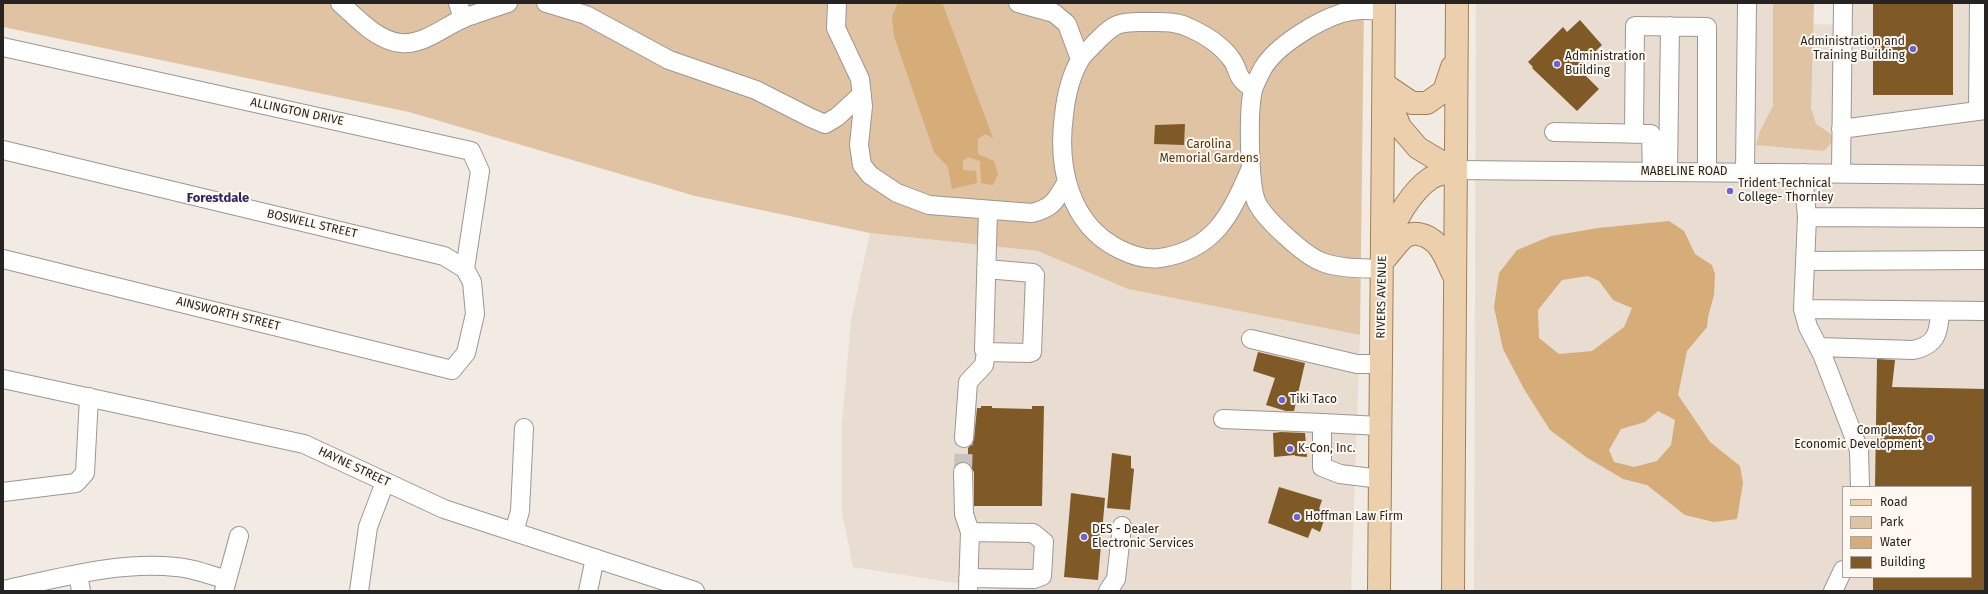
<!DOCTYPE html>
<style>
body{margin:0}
#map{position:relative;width:1988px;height:594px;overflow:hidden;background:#f1ebe4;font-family:"Fira Sans",sans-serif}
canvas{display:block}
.frame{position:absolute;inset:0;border:4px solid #262422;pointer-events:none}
.legend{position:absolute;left:1842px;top:486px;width:130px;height:92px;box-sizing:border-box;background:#fef8f1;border:1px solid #a8a39e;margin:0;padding:5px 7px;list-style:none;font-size:12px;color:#262422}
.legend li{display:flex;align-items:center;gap:8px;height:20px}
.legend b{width:20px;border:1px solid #a8a39e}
</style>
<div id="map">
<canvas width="1988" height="594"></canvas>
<div class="frame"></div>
<ul class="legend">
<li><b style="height:5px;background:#ecd0ad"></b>Road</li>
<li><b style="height:11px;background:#dfc3a2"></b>Park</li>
<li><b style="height:11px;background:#d6ac79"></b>Water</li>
<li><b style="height:11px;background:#7f5a27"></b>Building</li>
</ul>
</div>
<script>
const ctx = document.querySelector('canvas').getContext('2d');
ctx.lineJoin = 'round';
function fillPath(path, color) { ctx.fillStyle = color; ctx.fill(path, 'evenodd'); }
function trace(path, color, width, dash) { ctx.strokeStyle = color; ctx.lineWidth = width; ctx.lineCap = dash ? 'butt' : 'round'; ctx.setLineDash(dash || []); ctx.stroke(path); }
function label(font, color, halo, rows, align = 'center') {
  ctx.font = font + ' "Fira Sans",sans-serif'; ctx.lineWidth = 4; ctx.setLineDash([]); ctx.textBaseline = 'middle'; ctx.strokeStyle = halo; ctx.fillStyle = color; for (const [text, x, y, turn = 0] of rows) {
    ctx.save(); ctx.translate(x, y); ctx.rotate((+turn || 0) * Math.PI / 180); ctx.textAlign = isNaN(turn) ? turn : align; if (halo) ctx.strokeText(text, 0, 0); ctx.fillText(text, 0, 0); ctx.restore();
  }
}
fillPath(new Path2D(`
 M1476,3H1773V23L1728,22L1850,25L1851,3H1985V591H1474ZM1843,487H1971V577H1843Z
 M870,233L1039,251L1128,289L1360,335L1351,591H1007L853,567L842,512V423L851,320Z`), '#e8ddd0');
fillPath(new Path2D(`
 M3,3H1364L1360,335L1128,289L1038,251L870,233L695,196L409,112L3,27Z
 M1773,3H1814L1811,108L1816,124L1831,134L1832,142L1824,151L1756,145L1760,131L1773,106Z`), '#dfc3a2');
fillPath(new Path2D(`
 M898,3H939L943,5L993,138L985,134L978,139V154L994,161L998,174L993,185L981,183L980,161L968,157L963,161V170L976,171L977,183L952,189L948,167L934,152L894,36L892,16Z
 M1669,221L1684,231L1695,254L1712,265L1715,274L1714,295L1708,317L1707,327L1687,351L1678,395L1710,442L1740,466L1743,483L1737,519L1714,522L1685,515L1647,485L1623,479L1586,457L1550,430L1524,389L1503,349L1494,307L1499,273L1517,250L1551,236L1598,228ZM1588,276L1599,281L1613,300L1632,308L1624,327L1592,351L1559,354L1539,338L1538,310L1562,280ZM1658,411L1675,420L1671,445L1657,461L1634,467L1614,462L1609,450L1621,429L1645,422Z`), '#d6ac79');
fillPath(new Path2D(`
 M1873,3H1953V95H1873Z
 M1580,20L1602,45L1578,68L1599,89L1577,111L1532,68L1533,67L1528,62L1563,27L1567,32Z
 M1185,124L1184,145L1154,144L1155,125Z
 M1258,352L1305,363L1294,411H1286L1266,405L1275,378L1253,371Z
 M1877,359L1895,360L1892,387L1985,389V591H1873V577H1971V487H1875Z
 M981,406H992V408L1032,409V406H1044L1042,506H974V472L968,463V448L972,444L974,439L977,408H981Z
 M1281,432L1305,433L1307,457L1295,456V455L1274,457L1273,433Z
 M1112,453L1131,456V468L1134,469L1130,510L1107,508Z
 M1279,487L1322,500L1319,509L1327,511L1320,532L1312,528L1308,538L1268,523Z
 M1071,493L1105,498L1098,580L1064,577Z`), '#7f5a27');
trace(new Path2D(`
 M963,472L964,438`), '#c8c3bd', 18, [18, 9]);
const minor = new Path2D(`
 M340,3C357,18 377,41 401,43C424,45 445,26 464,18C478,13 493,8 508,3
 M458,3L463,19
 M546,3L586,15L669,60L756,90L811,118L825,124L837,117L862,94
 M837,3L836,28L860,79L863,106L859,145L862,165L870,175L897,193L929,205L1032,213C1053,208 1056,200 1066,183
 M1018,3L1054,13L1067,24L1080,59
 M3,47L471,151L480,171L465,269
 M1978,111L1979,3
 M1841,129L1985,110
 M1554,132L1651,134L1652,172
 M1634,134L1635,26L1707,27V172
 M3,150L444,256L465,269L472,282L475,314L466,353L452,370L3,259
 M1250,170C1230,216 1214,250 1160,258C1146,260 1131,255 1119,249C1069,224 1057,166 1064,115C1066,96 1070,77 1080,60C1083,54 1090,49 1094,44C1101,37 1111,26 1120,24C1129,21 1139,22 1148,22C1164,22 1177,21 1192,29C1207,36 1223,47 1232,60C1236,65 1237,72 1240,77C1243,82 1249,86 1253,89
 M1455,170L1985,175
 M1668,172L1670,26
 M1745,172L1747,3
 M1803,173L1807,217L1803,309L1808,327L1822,354L1859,450L1860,487
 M1841,173L1843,3
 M1807,217L1985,218
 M1805,261L1985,260
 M986,269L1033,273L1035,275L1032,352L1029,353L986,352L984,350L988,210
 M1382,269C1363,268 1340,269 1322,262C1305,256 1263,218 1256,201C1249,182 1248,110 1253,90C1255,83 1260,74 1263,68C1277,45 1317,21 1342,13C1356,9 1370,10 1384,11
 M1803,309L1985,311
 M1251,339L1357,364H1381
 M1818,347L1913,350C1937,345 1939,332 1940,311
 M3,379L304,444L444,509L695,591
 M1223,419L1322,423
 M964,438L968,382L984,365L986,352
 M963,472L964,514L970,532
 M1380,479L1340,474L1322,467V423L1380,426
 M3,492L76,483L85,473L89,397
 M514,532L520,511L524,428
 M78,574L81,591
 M227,580L239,536
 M3,590C59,578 118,561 176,567C193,568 210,575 227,580L224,591
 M359,591L368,527L385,482
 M588,591L595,558
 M968,591L970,532L1033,533L1044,542L1042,576L1034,579L968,578
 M1108,591L1116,579L1122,526
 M1833,591L1843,570`);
const major = new Path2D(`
 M1384,84L1412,103H1427L1444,91L1452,67
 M1388,97L1400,127L1418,148L1455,170
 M1386,242C1396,220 1410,192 1431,178C1438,174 1448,172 1455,170
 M1385,259C1391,252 1397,244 1403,238C1407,235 1413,233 1418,234C1439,237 1445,257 1453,274
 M1379,591L1384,3
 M1453,591L1457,3`);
trace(minor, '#9c9791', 20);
trace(major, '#9f8059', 24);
trace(minor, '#fff', 18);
trace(major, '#ecd0ad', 22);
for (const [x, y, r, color] of [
 [1913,49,4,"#6962dc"],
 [1557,64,4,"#6962dc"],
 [1730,191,4,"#6962dc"],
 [1282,400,4,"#6962dc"],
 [1930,438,4,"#6962dc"],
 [1290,449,4,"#6962dc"],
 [1297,517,4,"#6962dc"],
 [1084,537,4,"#6962dc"]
]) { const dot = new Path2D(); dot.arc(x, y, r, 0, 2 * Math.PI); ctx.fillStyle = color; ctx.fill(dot); trace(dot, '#fef8f1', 1.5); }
label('12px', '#262422', '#fef8f1', [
 ["Administration and",1905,42,"right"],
 ["Training Building",1905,56,"right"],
 ["Administration",1565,57],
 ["Building",1565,71],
 ["Trident Technical",1738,184],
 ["College- Thornley",1738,198],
 ["Tiki Taco",1290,400],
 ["Complex for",1922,431,"right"],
 ["Economic Development",1922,445,"right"],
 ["K-Con, Inc.",1298,449],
 ["Hoffman Law Firm",1305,517],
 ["DES - Dealer",1092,530],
 ["Electronic Services",1092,544]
], 'left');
label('12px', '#262422', '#fef8f1', [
 ["ALLINGTON DRIVE",297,112,12],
 ["MABELINE ROAD",1684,172],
 ["BOSWELL STREET",312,224,13],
 ["RIVERS AVENUE",1382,297,-89],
 ["AINSWORTH STREET",228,314,14],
 ["HAYNE STREET",354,467,25]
]);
label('12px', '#54370f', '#fef8f1', [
 ["Carolina",1209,145],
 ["Memorial Gardens",1209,159]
]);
label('bold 13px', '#2b2762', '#fef8f1', [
 ["Forestdale",218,198]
]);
</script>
